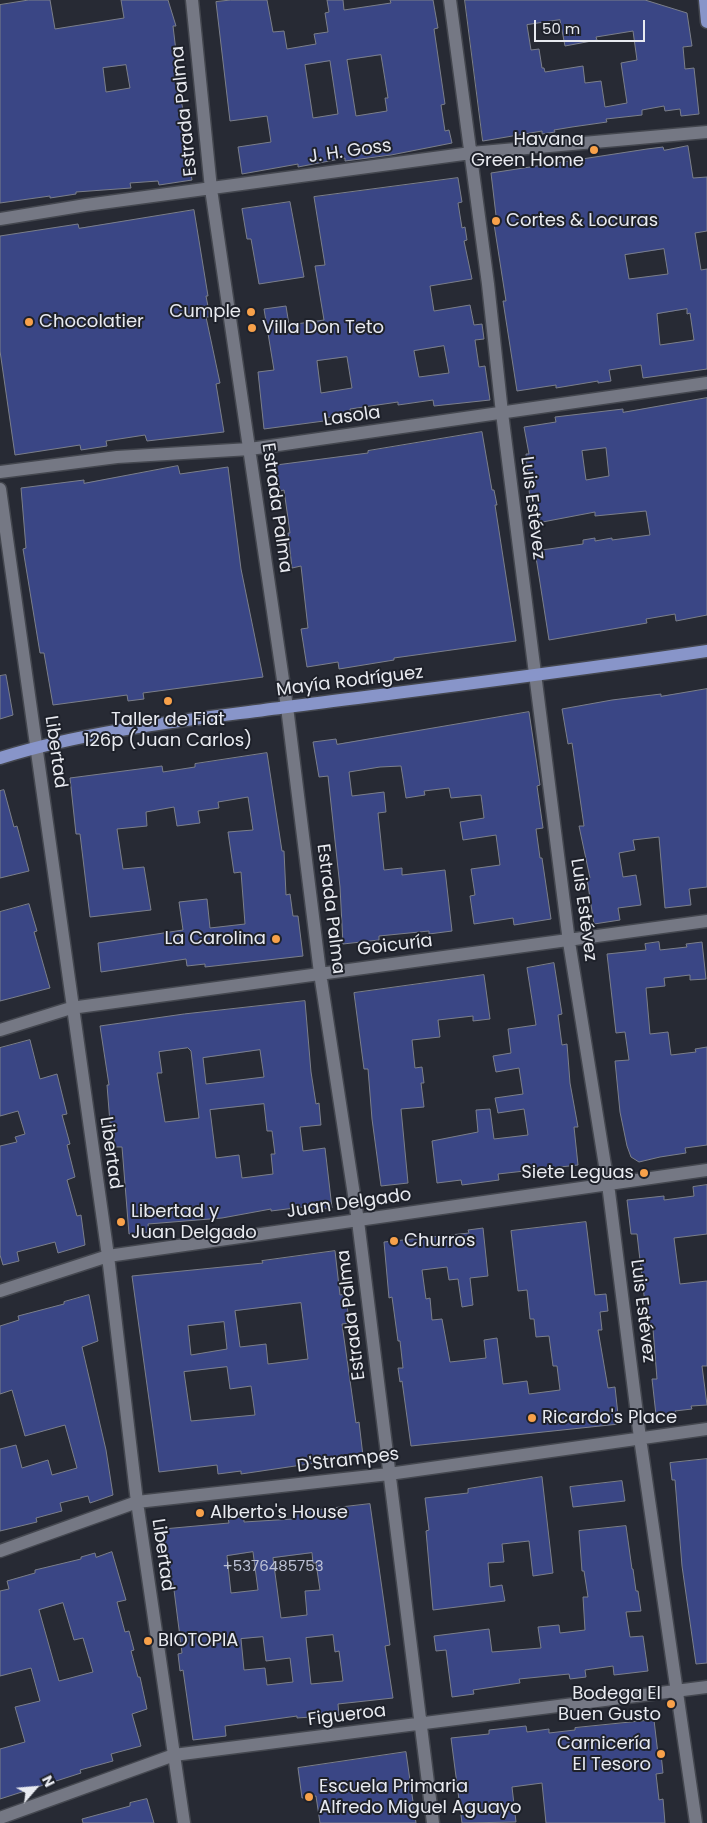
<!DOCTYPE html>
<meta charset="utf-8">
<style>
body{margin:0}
#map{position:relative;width:707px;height:1823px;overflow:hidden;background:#272a34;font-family:Poppins,sans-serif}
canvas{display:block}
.north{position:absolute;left:10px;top:1763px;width:50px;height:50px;-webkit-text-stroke:4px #1e212a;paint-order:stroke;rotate:63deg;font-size:14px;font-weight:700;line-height:20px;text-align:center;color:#e8eaf0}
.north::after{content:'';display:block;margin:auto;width:18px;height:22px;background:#e8eaf0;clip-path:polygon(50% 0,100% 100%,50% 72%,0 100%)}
.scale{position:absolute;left:534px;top:20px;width:111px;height:22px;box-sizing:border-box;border:2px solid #e8eaf0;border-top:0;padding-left:6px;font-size:15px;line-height:18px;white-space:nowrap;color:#e8eaf0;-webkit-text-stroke:4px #1e212a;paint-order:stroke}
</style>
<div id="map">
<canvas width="707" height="1823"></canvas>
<div class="north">N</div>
<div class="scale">50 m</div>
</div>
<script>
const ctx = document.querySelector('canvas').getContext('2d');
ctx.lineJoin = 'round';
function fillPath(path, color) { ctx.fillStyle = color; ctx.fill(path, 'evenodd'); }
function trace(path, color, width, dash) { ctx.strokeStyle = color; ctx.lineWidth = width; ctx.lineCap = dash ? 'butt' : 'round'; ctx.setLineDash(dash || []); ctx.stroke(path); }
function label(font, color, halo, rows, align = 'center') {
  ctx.font = font + ' Poppins,sans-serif'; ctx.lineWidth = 4; ctx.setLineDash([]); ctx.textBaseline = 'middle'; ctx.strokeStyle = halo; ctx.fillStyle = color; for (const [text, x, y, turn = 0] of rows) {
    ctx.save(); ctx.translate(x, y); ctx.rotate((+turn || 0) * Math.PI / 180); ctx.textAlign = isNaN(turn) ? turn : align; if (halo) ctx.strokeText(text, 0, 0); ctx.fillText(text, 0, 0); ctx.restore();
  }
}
const building = new Path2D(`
 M29,0H50L55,29L124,18L121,0H168L176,26H173L178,68L174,69L184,114L182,115L192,180L159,185L158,181L130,183L131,188L76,192V194L50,198V196L0,203V5ZM126,65L130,88L106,92L103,68Z
 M231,0H267L273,32L284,31L287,49L316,44L314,34L328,32L325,13L329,12L327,0H343L344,10L391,3L390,0H433L438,28L434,29L445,104L441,105L445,131L449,130L452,143L391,155L345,161V158L298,167V164L242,174L238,147L271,142L267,116L230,121L216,2ZM381,55L388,98H385L387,111L356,116L347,60ZM330,61L338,114L313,118L305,65Z
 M465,0H645L687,13L692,46L683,47L685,69L694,68L699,114L681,116L680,109L665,111L664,106L642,110V115L606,119L607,122L572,127L554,130L555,132L542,134V131L483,141ZM560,20L565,46L597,40L596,37L633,31L637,60L621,63L627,103L605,107L601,81L585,83L583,66L545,72L544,68H542L539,49L531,50L527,25Z
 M688,146L693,178L707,177V231L695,233L701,270L707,269V369L643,378L641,365L609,370L611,381L598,383V381L556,388V385L517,391L503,301H506L494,224H497L491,173L647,149L663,147L664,150ZM664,249L668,274L629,279L625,255ZM687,309V314L690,313L694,340L660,345L657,314Z
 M458,178L462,202L458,203L462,228L465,227L467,240L464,241L472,279L430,286L434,311L470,305L474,325L482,324L484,339L475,340L479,367L485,366L490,400L434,406L433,400L398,405V402L350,409L351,414L324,418V421L264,429L258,372L274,370L264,309L286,306L289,325L324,320L315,266L325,265L314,197ZM444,346L449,373L419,377L414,351ZM347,357L352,388L321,393L317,361Z
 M290,202L304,277L259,284L251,239H247L242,209Z
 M194,210L208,296H206L210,317H206L220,383L216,384L224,432L147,441L145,435L106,441L107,446L81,450L80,445L15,455L0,351V236L78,224L79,228Z
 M707,398V615L676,621L675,614L646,619L647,623L549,640L535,551L583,544V540L595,538V541L612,538V540L650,535L646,511L595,516V512L532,524L526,454H529L524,427L556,422L555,417L623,409V412ZM606,448L609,476L586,480L582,451Z
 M482,432L492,490H494L497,505H495L516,641L394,658V660L339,669L338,662L307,667L301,629L308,628L301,566L292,568L288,533H290L284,490L280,491L276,465L368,453V451Z
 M178,466L180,474L228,467L241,569L263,677L143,693L144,699L128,701L127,695L53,705L44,653H40L23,549L26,548L21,488L84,480V483Z
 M6,675L13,715L0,719V676Z
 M707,689V887L689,889L691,905L665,908L659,837L633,840L635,850L619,853L623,877L636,875L641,905L618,908L620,920L594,924L587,879L590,878L579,826H584L572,743L568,744L562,709L612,700L661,694V696Z
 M529,712L540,785L537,786L543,828L536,829L540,858H542L551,919L514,925L513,918L474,924L470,896L475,895L471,869L500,865L496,835L463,840L460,822L484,818L481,795L451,798L449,788L424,791L425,795L406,798L401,766L380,767L349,772L352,796L384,792L386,812L378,813L384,870L402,868V875L445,870L452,931L429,934V931L379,936V940L343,944L340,887L328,776L319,777L313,742L336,739L337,744Z
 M267,753L282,851H284L286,895L290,894L293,916H298L303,956L205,967V964L187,966L186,959L101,972L98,943L183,930L179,902L207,899L210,928L245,924L241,872L234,873L228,832L253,830L248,797L218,802L219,808L198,811L200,823L177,826L174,807L146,812L147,826L117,829L123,869L144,867L151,910L90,917L80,834H76L70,778L162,766L163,772L195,767V764Z
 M4,790L14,827L17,826L29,871L0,878V791Z
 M29,904L37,931L34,932L50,988L0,1001V912Z
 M659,942L660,950L687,947L686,944L702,942L706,979L690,980V975L664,978L665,986L646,988L650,1034L668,1032L671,1055L696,1052L695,1049L707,1047V1145L685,1148L686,1153L660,1157L639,1162L631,1157L627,1146L620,1112L615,1061L629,1060L625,1032L616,1033L607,954L646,950L645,944Z
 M554,963L562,1014L558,1015L562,1045L567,1044L570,1083L578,1127H574L578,1165L498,1174L499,1180L462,1185L461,1180L437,1183L432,1141L478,1132L476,1110L490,1109L494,1139L528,1135L524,1109L498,1113L495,1098L523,1094L519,1068L496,1072L493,1056L511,1053L508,1029L536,1025L527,968Z
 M484,975L490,1019L473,1021V1016L438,1020L440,1037L412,1040L415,1068L422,1067L424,1083H421L424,1107L401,1109L408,1183L381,1186L372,1119L368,1069H364L354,993Z
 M305,1001L311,1072L316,1104L319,1103L321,1125L300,1127L303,1151L325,1148L332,1208L304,1211L303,1207L271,1211V1209L222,1218L148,1224L149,1232L129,1234L122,1147H115L112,1123H110L107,1085H109L100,1026L184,1014ZM188,1048L191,1051L199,1118L165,1122L157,1073H162L159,1052ZM260,1050L264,1077L206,1084L203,1058ZM264,1104L267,1131H272L275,1154H271L273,1174L242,1178L239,1155L216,1158L210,1110Z
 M30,1040L40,1079L57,1074L67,1114L62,1115L70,1144L67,1145L75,1177L67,1180L77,1216L81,1215L85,1245L58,1253L55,1242L17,1252L19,1261L3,1265L0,1255V1146L17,1142L15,1137L25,1134L18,1111L0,1116V1048Z
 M707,1185V1234L674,1238L680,1284L707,1281V1366H702L707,1405L691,1406L692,1409L675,1411L676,1413L656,1415L652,1379H657L653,1329L648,1330L637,1234H631L627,1200L664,1196V1200L694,1196L693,1187Z
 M586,1222L595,1295L606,1294L608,1311L600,1312L602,1330H598L608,1388L615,1387L619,1424L411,1446L402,1381L400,1382L398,1368H403L400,1341H398L392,1297L389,1298L384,1242L469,1233L468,1230L483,1228L488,1276L470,1278L473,1305L462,1307L458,1279L449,1280L447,1267L422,1270L426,1299L430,1298L432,1320L442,1319L450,1362L486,1358L484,1340L497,1338L503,1384L527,1381L529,1394L560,1390L557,1366H553L549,1336L536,1337L534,1319H530L527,1290L518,1291L511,1231Z
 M335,1251L340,1295L346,1294L349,1323L342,1324L356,1423L359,1422L363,1456L241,1474V1471L218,1474L217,1465L159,1472L132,1276L263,1263L262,1261ZM301,1303L308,1359L268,1364L266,1344L240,1347L235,1311ZM224,1322L227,1349L191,1355L188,1326ZM227,1367L230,1389L251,1386L255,1415L191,1421L184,1372Z
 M89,1295L98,1341L82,1347L106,1450L113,1495L90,1503L88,1496L60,1503L62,1511L36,1518L37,1522L0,1531V1449L16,1445L22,1468L48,1460L52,1475L77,1468L65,1425L25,1436L12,1390L0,1394V1326L19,1320L18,1316L64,1304V1302Z
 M707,1459V1663L696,1664L682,1566L675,1480H672L670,1463Z
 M542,1477L553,1573L533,1576L529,1541L502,1544L504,1562L488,1563L490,1587L502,1585L505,1601L433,1610L426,1531L429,1530L425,1498L468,1493V1489Z
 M622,1481L625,1501L573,1507L570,1487Z
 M370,1504L390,1645L385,1646L393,1698L338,1704L339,1715L297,1718V1716L225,1726L226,1736L193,1740L183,1670L180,1671L178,1654L182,1653L173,1582H170L163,1529L229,1523L228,1518L244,1517V1522L293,1519L292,1513ZM253,1552L258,1590L231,1593L227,1556ZM312,1553L313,1563H316L320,1590L305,1591L307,1615L281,1618L273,1558ZM333,1635L335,1652L339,1651L343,1681L311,1684L306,1638ZM263,1637L266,1661L290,1658L293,1682L267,1685L265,1668L244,1670L241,1639Z
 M626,1526L632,1569H633L636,1591H638L641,1611L626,1612L630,1637L643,1636L648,1671L614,1675L613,1666L585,1670L586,1677L570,1679L569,1674L519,1679L520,1683L473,1690L474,1694L452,1697L446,1650L436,1651L434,1636L489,1629L492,1652L541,1648L538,1627L559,1625L560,1633L585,1630L583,1597H588L584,1571H582L579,1531Z
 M112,1552L126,1600L117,1602L125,1632L129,1631L134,1650L131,1651L138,1677H140L147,1709L132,1714L141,1746L111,1754L113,1761L80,1770L81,1773L0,1799V1749L25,1742L15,1707L40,1701L31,1668L0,1676V1591L9,1589L7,1581L35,1573V1570L81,1559V1557L95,1553L96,1557ZM63,1603L74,1640L83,1638L93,1672L59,1681L39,1610Z
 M654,1720L658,1754H661L663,1773L656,1774L659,1800L663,1799L665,1823H546L542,1783L512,1787L516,1822L462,1823L451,1738L489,1734V1730L526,1726L527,1732L549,1729V1733L575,1730V1728Z
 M406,1752L416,1823H320L316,1796L302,1798L298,1768Z
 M147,1799L154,1823H83L82,1819L130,1806V1803Z`);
fillPath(building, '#3a4685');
trace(building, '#7b7f8a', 1);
const minor = new Path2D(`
 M192,0L211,189L287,707L320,973L358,1221L433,1823
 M450,0L488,284L502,413L569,942L608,1184L640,1438L696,1823
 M0,219L86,205L471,153L707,132
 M0,472L117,457L250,449L707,383
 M0,489L108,1256L137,1502L184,1823
 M0,1030L71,1008L707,921
 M0,1291L108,1256L707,1170
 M0,1551L137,1502L389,1474L707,1429
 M0,1818L174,1755L707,1687`);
const major = new Path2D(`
 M705,0L707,22
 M0,758C93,729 190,720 287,707C427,689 567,672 707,651`);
trace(minor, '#44474f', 15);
trace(major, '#44474f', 15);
trace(minor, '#757884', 12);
trace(major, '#8895c9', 12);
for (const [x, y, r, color] of [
 [594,150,5,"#f8a14a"],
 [496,221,5,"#f8a14a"],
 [251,312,5,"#f8a14a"],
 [29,322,5,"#f8a14a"],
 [252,328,5,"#f8a14a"],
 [168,701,5,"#f8a14a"],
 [276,939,5,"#f8a14a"],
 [644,1173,5,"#f8a14a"],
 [121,1222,5,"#f8a14a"],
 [394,1241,5,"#f8a14a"],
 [532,1418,5,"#f8a14a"],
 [200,1513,5,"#f8a14a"],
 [148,1641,5,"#f8a14a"],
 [671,1704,5,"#f8a14a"],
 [661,1754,5,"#f8a14a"],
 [309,1797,5,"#f8a14a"]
]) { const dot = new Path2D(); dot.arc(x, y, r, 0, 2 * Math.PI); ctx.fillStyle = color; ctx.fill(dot); trace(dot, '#1e212a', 2); }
label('15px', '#bcc1d5', null, [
 ["+5376485753",273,1567]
]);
label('18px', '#e8eaf0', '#1e212a', [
 ["Estrada Palma",185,111,-96],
 ["J. H. Goss",350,152,-8],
 ["Lasola",352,417,-8],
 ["Estrada Palma",276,508,82],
 ["Luis Estévez",532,508,83],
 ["Mayía Rodríguez",350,682,-7],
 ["Libertad",55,752,82],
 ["Estrada Palma",330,909,83],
 ["Luis Estévez",583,910,82],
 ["Goicuría",395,946,-7],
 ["Libertad",110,1153,82],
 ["Juan Delgado",349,1204,-8],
 ["Luis Estévez",642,1311,83],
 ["Estrada Palma",352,1315,-97],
 ["D'Strampes",348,1461,-7],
 ["Libertad",162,1555,82],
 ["Figueroa",347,1716,-7]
]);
label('18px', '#e8eaf0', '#1e212a', [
 ["Havana",584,140,"right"],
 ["Green Home",584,161,"right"],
 ["Cortes & Locuras",506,221],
 ["Cumple",241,312,"right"],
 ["Chocolatier",39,322],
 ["Villa Don Teto",262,328],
 ["Taller de Fiat",168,720,"center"],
 ["126p (Juan Carlos)",168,741,"center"],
 ["La Carolina",266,939,"right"],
 ["Siete Leguas",634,1173,"right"],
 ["Libertad y",131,1212],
 ["Juan Delgado",131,1233],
 ["Churros",404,1241],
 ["Ricardo's Place",542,1418],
 ["Alberto's House",210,1513],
 ["BIOTOPIA",158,1641],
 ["Bodega El",661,1694,"right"],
 ["Buen Gusto",661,1715,"right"],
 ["Carnicería",651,1744,"right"],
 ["El Tesoro",651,1765,"right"],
 ["Escuela Primaria",319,1787],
 ["Alfredo Miguel Aguayo",319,1808]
], 'left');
</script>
